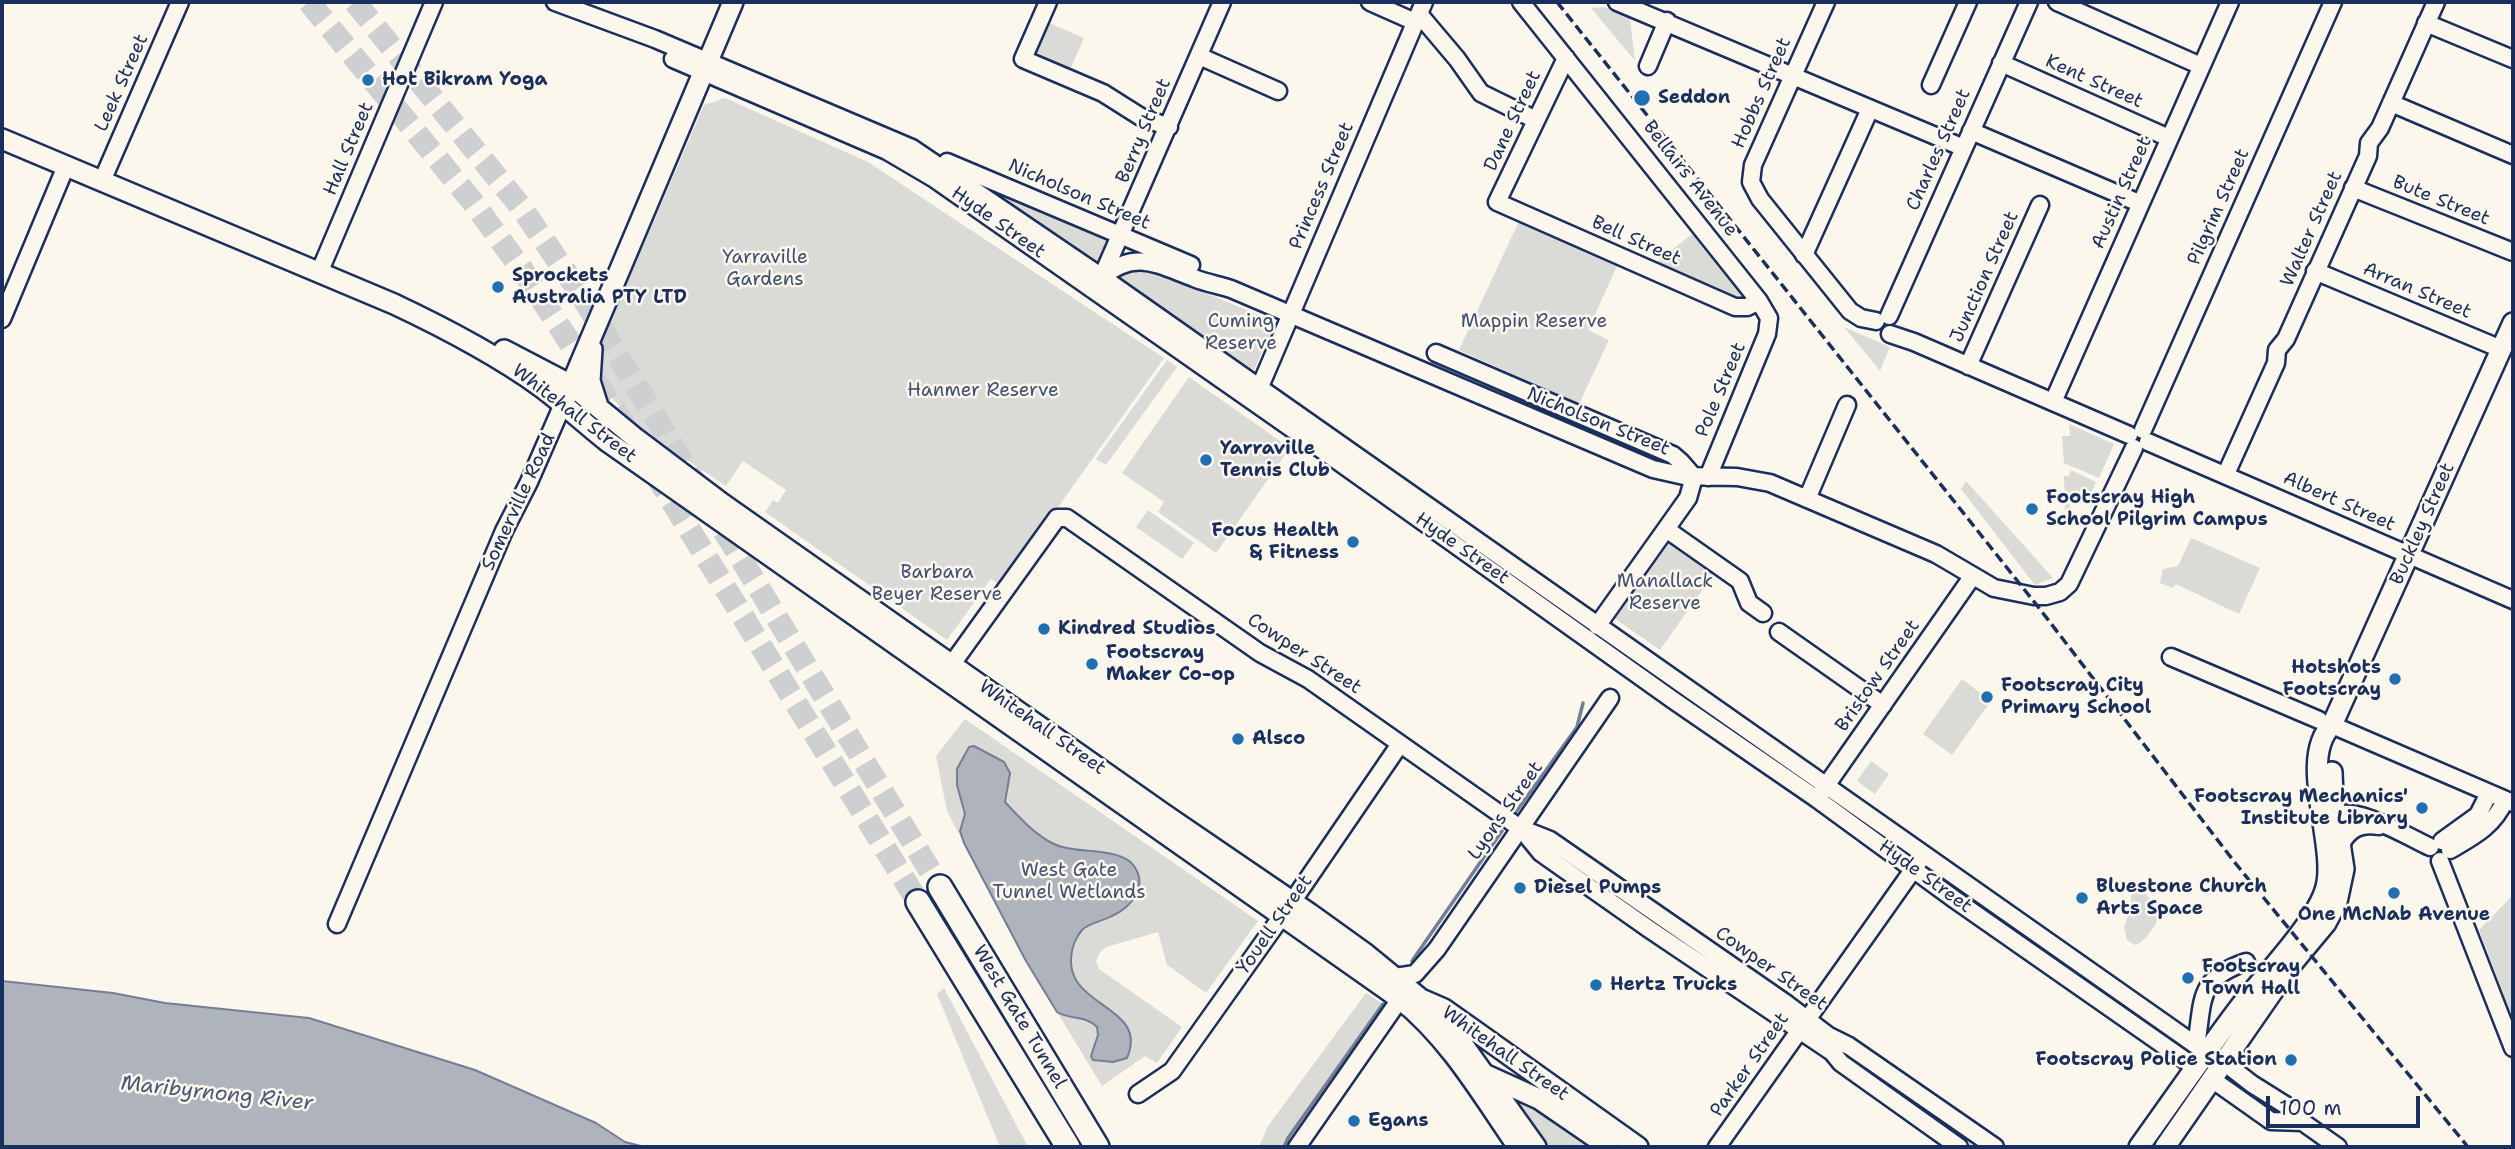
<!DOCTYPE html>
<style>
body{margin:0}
#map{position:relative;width:2515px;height:1149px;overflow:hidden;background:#fbf7ec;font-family:"Shantell Sans",sans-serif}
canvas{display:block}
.frame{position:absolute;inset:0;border:4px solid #1b2f5e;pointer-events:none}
.scale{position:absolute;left:2266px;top:1096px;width:154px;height:32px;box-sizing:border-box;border:4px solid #1b2f5e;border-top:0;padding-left:9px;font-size:21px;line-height:24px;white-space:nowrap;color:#1b2f5e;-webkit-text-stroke:5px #fbf7ec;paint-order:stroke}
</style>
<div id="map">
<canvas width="2515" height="1149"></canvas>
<div class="frame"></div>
<div class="scale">100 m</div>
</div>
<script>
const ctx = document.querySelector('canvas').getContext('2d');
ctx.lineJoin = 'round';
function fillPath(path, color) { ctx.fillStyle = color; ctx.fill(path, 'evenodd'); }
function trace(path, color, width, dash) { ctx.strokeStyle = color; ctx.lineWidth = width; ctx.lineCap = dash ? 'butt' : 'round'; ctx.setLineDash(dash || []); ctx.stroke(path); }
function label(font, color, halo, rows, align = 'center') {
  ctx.font = font + ' "Shantell Sans",sans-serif'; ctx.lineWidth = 5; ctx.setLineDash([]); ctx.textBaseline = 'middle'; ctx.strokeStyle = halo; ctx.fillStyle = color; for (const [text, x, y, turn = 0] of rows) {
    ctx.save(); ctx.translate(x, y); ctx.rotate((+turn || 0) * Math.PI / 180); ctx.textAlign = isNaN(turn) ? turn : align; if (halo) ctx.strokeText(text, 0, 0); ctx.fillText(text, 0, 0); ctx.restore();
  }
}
fillPath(new Path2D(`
 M1605,7L1630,19L1635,61L1591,8Z
 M1047,22L1084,38L1068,74L1032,58Z
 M725,98L868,162L1164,358L1002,586L991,579L947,640L765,512L773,500L778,503L786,490L743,461L726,486L639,428L614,400L594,370L599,348L704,105Z
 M979,181L1109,237L1098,261Z
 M1519,221L1617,266L1588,330L1609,340L1579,404L1459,350Z
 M1695,232L1745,296L1741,302L1654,264Z
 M1139,265L1275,322L1254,370L1116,276Z
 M1844,327L1890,347L1880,371Z
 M1167,360L1177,367L1106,465L1096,459Z
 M1189,377L1290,448L1216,553L1158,512L1164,502L1122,473Z
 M2069,424L2114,444L2099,478L2064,463L2062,436H2070Z
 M2071,470L2096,482L2090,496L2083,492L2069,493L2070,510H2065L2064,476H2069Z
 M1966,481L2053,578L2035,585L1961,489Z
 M1148,510L1194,543L1182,559L1136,527Z
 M1671,536L1717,569L1660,650L1614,618Z
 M2191,538L2260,568L2239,614L2176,584L2173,588L2160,583L2163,569L2178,566Z
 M1962,679L1991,701L1952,755L1923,734Z
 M965,719L1258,921L1206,993L1167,965L1158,932L1106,947L1101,951L1096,961L1099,969L1182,1027L1157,1063L1145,1056L1102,1086L1026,961L947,811L936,756Z
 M1871,761L1889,774L1875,794L1857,781Z
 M2138,888C2147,893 2160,909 2157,920C2156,926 2151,930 2148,935C2143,940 2141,943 2135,945L2127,940L2124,928L2131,907V894Z
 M2513,895V1019L2479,930Z
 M944,988L1028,1147H1000L937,994Z
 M1366,993L1383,1004L1288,1137L1284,1147H1259L1268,1126Z
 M1879,1078H1883L1984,1147H1967L1877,1087L1876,1080Z
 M1512,1093L1598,1147H1543L1508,1097Z`), '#dadad7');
const water = new Path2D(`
 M974,746L1004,762L1010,773L1005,802C1019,817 1035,835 1054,844C1075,855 1120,846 1134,866C1148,886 1132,907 1112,916C1103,921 1092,922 1083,929C1079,933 1074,942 1073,947C1056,1009 1151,1002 1127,1058L1113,1062L1093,1060L1091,1056L1098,1035L1097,1027C1086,1015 1070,1020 1057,1012L1026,961L964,843L960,831L965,814L957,785V769L969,747Z
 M2,981L113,993L165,1003L309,1018L475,1070L596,1123L625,1142L645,1147H2Z`);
fillPath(water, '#afb3bb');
trace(water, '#747e96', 2);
trace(new Path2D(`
 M1513,816L1577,727L1583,703
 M1412,961L1502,831
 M1284,1147L1288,1138L1383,1004`), '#747e96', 3.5);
trace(new Path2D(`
 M309,2L472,201L523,271L628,431
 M355,2L521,207L580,293L940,887
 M654,472L918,902`), '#cecfd0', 23, [23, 11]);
const minor = new Path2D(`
 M555,2L655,39L912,148L1102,277L2207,1053
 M1048,2L1023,59L1103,93L1141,117L1169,127
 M1370,2L1415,22
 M1521,2L1759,301L1769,318L1767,334L1708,477
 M1617,2L1964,148
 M1826,2L1753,165L1751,182L1760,199L1850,311L1861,318L1876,321
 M2057,2L2201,66
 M1419,14L1457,59L1481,93L1536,120
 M2426,23L2513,59
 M1199,56L1278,91
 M1566,58L1497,202L1735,307H1747L1759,301
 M673,59L887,151L933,178L1315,445L1673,700L1817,799L1954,899L2196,1068
 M2001,63L2169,138
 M1648,66L1667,21
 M1931,85L1968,2
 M2391,103L2513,155
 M1971,131L2139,203
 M947,162L1191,265
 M102,181L180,2
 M2353,188L2513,252
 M1804,255L1870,109
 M2315,271L2501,349
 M1104,272L1222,2
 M319,273L434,2
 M1102,277C1136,249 1158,265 1194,278C1206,283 1219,285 1231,289L1653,469L1684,476L1737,477L1770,483L1936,554L1994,588L2034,596H2046L2060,592L2069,584L2134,448
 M1889,316L2029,2
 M2,319L66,166
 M1890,334L1914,342L2129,435
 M1436,353L1673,455L1681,462L1694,477L1688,498L1597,626
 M1968,366L2040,205
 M1256,396L1424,2
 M2053,402L2230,2
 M2143,430L2333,2
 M2148,442L2513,600
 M2226,474L2276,363L2277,350L2286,339L2368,156L2369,143L2380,128L2436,2
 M1807,499L1847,405
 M1666,529L1740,581L1749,603L1763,613
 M1779,632L1883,705
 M2171,657L2319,720
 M952,664L1057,518H1067L1260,653L1308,679L1520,828L1550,840L1787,1004L1829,1036L1849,1046L1995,1147
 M2332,725L2513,803
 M1821,793L1972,577
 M2335,817C2353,803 2410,838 2430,847
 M1523,831L1541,853L1649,929L1832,1052L1841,1063L1959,1147
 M2442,841L2478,815L2489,793
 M2341,844C2350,828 2361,823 2379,826
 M2450,850C2474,836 2494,826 2505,800
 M2440,861L2513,1048
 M1292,902L1400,744
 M337,924L504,531L529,482L563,404
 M1395,977L1415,974L1437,949L1610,698
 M2196,1045C2204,1000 2196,979 2246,962
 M2225,1063L2252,1084L2287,1106L2294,1116L2338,1147
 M2213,1080L2271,1121L2303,1122
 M1138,1094L1172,1071L1282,916
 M1297,1147L1400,999
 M1717,1147L1920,860`);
const major = new Path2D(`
 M2,139L394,304C445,328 495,354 541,387C564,404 585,424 608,442L1400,999C1450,1039 1482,1095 1518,1147
 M592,349L590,381L598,406
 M504,350L571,385L634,437L723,504L1164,814L1309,913L1366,954L1421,999L1444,1009L1478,1033L1638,1147
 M566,397L733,2
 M1437,1015L1459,1039L1536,1147
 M1484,1074L1539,1099L1609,1147
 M2139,1147C2172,1101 2205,1053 2239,1008C2263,977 2317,922 2326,887C2337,845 2297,758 2332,725L2513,323
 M2165,1147L2291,965L2326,923L2337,902L2344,869L2333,797L2332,772`);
const highway = new Path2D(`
 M940,887L1097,1147
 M918,902L1068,1147`);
trace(minor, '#1b2f5e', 21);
trace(major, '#1b2f5e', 24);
trace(highway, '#1b2f5e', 28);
trace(minor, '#fbf7ec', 16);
trace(major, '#fbf7ec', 19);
trace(highway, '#fbf7ec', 23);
trace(new Path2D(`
 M1557,2L2039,608L2236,864L2468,1147`), '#1b2f5e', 3.5, [10, 5]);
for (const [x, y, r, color] of [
 [368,80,7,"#1f6fb2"],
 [1642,98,9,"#1f6fb2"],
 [498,287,7,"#1f6fb2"],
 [1206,460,7,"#1f6fb2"],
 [2032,509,7,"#1f6fb2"],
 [1353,542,7,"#1f6fb2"],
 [1044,629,7,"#1f6fb2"],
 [1092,664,7,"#1f6fb2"],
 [2395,679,7,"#1f6fb2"],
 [1987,697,7,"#1f6fb2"],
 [1238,739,7,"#1f6fb2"],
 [2422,808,7,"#1f6fb2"],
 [1520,888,7,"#1f6fb2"],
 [2394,893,7,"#1f6fb2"],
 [2082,898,7,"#1f6fb2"],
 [2188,978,7,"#1f6fb2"],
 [1596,985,7,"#1f6fb2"],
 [2291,1060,7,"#1f6fb2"],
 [1354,1121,7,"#1f6fb2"]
]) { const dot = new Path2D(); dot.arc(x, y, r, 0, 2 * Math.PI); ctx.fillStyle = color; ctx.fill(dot); trace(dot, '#fbf7ec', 2.5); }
label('bold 19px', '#1b2f5e', '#fbf7ec', [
 ["Hot Bikram Yoga",382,80],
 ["Seddon",1658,98],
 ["Sprockets",512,276],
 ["Australia PTY LTD",512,298],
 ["Yarraville",1220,449],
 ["Tennis Club",1220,471],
 ["Footscray High",2046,498],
 ["School Pilgrim Campus",2046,520],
 ["Focus Health",1339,531,"right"],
 ["& Fitness",1339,553,"right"],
 ["Kindred Studios",1058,629],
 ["Footscray",1106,653],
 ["Maker Co-op",1106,675],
 ["Hotshots",2381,668,"right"],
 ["Footscray",2381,690,"right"],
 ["Footscray City",2001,686],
 ["Primary School",2001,708],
 ["Alsco",1252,739],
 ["Footscray Mechanics'",2408,797,"right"],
 ["Institute Library",2408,819,"right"],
 ["Bluestone Church",2096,887],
 ["Arts Space",2096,909],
 ["Diesel Pumps",1534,888],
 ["One McNab Avenue",2394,915,"center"],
 ["Footscray",2202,967],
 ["Town Hall",2202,989],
 ["Hertz Trucks",1610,985],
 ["Footscray Police Station",2277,1060,"right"],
 ["Egans",1368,1121]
], 'left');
label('19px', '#1b2f5e', '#fbf7ec', [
 ["Kent Street",2094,82,24],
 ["Leek Street",122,83,-66],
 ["Hobbs Street",1762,93,-66],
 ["Dane Street",1513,121,-65],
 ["Berry Street",1144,131,-67],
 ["Hall Street",349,149,-67],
 ["Charles Street",1939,150,-66],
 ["Bellairs Avenue",1690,179,52],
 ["Princess Street",1322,186,-67],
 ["Austin Street",2122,193,-66],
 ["Nicholson Street",1079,195,23],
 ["Bute Street",2441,201,22],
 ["Pilgrim Street",2219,207,-66],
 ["Hyde Street",998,223,35],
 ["Walter Street",2312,229,-66],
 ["Bell Street",1636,241,24],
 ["Junction Street",1985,277,-66],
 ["Arran Street",2417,291,23],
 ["Pole Street",1721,390,-67],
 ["Whitehall Street",574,414,37],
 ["Nicholson Street",1598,422,22],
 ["Somerville Road",519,502,-65],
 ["Albert Street",2339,502,24],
 ["Buckley Street",2423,524,-66],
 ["Hyde Street",1462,549,35],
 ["Cowper Street",1304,654,33],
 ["Bristow Street",1878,676,-55],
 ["Whitehall Street",1042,728,35],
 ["Lyons Street",1506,811,-55],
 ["Hyde Street",1925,877,36],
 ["Youell Street",1275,925,-55],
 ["Cowper Street",1771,969,35],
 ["West Gate Tunnel",1019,1017,59],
 ["Whitehall Street",1505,1054,35],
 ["Parker Street",1750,1065,-55]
]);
label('19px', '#415176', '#fbf7ec', [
 ["Yarraville",765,258],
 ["Gardens",765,280],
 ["Cuming",1241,322],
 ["Reserve",1241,344],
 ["Mappin Reserve",1534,322],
 ["Hanmer Reserve",983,391],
 ["Barbara",937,573],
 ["Beyer Reserve",937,595],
 ["Manallack",1665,582],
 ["Reserve",1665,604],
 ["West Gate",1069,871],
 ["Tunnel Wetlands",1069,893]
]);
label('italic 21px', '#47577a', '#fbf7ec', [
 ["Maribyrnong River",217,1094,6]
]);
</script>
